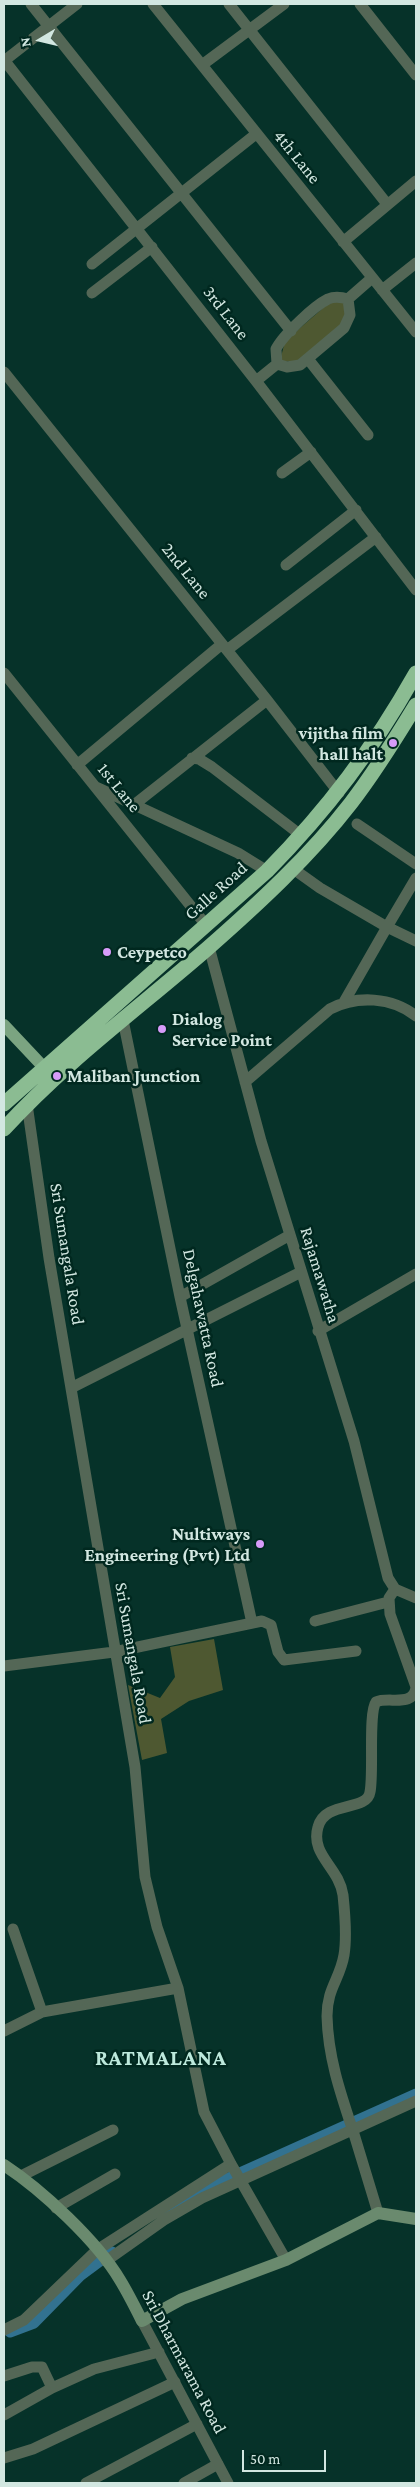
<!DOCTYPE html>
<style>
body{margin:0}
#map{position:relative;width:420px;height:2487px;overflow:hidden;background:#063229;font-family:"Crimson Pro",serif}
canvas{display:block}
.frame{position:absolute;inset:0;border:5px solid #d2e7e1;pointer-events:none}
.north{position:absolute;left:15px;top:15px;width:50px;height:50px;-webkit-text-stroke:4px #00281f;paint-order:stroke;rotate:261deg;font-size:14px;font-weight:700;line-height:20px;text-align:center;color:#d2e7e1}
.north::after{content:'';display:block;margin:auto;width:18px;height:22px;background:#d2e7e1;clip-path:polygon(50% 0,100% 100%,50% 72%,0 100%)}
.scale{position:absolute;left:242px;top:2450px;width:84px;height:22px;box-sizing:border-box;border:2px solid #d2e7e1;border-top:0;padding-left:6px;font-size:15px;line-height:18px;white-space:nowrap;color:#d2e7e1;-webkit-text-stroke:4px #00281f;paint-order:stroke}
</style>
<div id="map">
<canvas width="420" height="2487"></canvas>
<div class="frame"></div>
<div class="north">N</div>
<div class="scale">50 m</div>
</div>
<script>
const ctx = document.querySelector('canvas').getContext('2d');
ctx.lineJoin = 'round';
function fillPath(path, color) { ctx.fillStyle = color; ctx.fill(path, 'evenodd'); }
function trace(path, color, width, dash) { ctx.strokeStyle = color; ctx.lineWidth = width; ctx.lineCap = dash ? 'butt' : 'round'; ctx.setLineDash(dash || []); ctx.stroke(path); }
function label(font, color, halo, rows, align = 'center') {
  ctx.font = font + ' "Crimson Pro",serif'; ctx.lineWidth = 5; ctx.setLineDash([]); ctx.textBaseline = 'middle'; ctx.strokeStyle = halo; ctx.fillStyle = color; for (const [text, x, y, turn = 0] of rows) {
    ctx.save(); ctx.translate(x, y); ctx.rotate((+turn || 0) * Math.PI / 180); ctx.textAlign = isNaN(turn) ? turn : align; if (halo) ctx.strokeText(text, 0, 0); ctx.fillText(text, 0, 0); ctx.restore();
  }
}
fillPath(new Path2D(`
 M330,302H345L346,322L299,362L280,361L285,341Z
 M214,1639L223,1690L189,1701L161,1719L167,1753L142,1760L128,1685L160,1698L175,1677L170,1647Z`), '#4e5831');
trace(new Path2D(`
 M166,2214L193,2194L416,2094
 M10,2332L34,2323L81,2275L112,2252`), '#327290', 11);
trace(new Path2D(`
 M31,4L291,331
 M153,4L416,332
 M229,4L387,204
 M360,4L416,75
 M4,60L256,381L416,590
 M4,61L77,4
 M202,65L284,4
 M343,242L416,181
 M92,264L256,134
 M382,290L416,263
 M92,293L152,247
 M348,299L372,278
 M308,359L368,435
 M277,364L287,367L300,365L344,328L350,315L348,299
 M277,364L276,349C283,335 314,306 328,299C335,296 341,297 348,299
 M4,372L267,700L339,793
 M256,381L277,364
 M282,473L311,452
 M286,565L356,510
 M227,650L376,537
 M4,673L206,925
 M192,758L199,759L212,767L302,836
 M77,765L222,644
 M96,787L238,853L267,871
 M135,804L267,700
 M357,824L416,864
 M292,868L320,888L387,927L416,878
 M209,947L261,1141L354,1441L388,1578L395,1589L416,1598
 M344,1002L387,927L416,941
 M123,1020L180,1297L252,1623
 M245,1082L330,1009C357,995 392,997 416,1016
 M27,1104L49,1258L135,1767L145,1877L157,1927L178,1988L204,2112L231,2164L286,2260
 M180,1297L290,1235
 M318,1331L416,1274
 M71,1388L301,1272
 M395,1589L389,1598L390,1614L416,1687
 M315,1621L388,1602
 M4,1666L114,1652L262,1621L271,1625L278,1652L284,1660L356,1651
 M13,1929L42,2012
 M4,2031L42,2012L178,1988
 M21,2176L113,2130
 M56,2208L115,2174
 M378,2213C370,2187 362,2160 354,2134C341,2095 328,2058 327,2016C327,1988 340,1979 344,1955C347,1937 345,1914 343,1895C339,1867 310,1855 318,1827C325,1800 367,1812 370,1792C374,1772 368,1713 376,1702C388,1696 414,1708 416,1687
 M106,2261L164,2220L202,2198L416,2101
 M142,2321L228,2483
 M4,2330L24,2320L97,2250L231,2164
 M4,2376L32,2367H42L52,2388
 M4,2415L52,2388L94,2369L159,2352
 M4,2458L33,2449L175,2382
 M86,2483L197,2424
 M184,2483L218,2464`), '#546756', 11);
trace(new Path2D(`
 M4,2165C42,2190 97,2241 120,2280C128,2293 135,2307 142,2321L182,2299L286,2260L378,2213L416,2219`), '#6a8a6e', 12);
trace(new Path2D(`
 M4,1025L51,1075`), '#7ba481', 12);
trace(new Path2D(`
 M4,1104L267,871C328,809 373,749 416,673
 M4,1129C65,1062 139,1008 208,948C258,904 310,856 351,803C375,772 396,738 416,705`), '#8bbc92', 15);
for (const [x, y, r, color] of [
 [393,743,5,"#d79bf9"],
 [107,952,5,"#d79bf9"],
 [162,1029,5,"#d79bf9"],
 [57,1076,5,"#d79bf9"],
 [260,1544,5,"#d79bf9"]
]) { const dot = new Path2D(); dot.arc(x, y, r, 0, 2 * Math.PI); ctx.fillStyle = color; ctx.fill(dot); trace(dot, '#00281f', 2); }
label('18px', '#d2e7e1', '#00281f', [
 ["4th Lane",297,157,51],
 ["3rd Lane",226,313,52],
 ["2nd Lane",186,571,51],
 ["1st Lane",119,788,51],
 ["Galle Road",216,891,-42],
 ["Sri Sumangala Road",67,1254,81],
 ["Rajamawatha",320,1275,73],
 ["Delgahawatta Road",203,1318,78],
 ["Sri Sumangala Road",133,1653,80],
 ["Sri Dharmarama Road",184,2362,62]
]);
label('bold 18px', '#d2e7e1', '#00281f', [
 ["vijitha film",383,733,"right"],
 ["hall halt",383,754,"right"],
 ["Ceypetco",117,952],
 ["Dialog",172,1019],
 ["Service Point",172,1040],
 ["Maliban Junction",67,1076],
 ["Nultiways",250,1534,"right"],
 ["Engineering (Pvt) Ltd",250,1555,"right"]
], 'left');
ctx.letterSpacing = '1px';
label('bold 22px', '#bde9dc', '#00281f', [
 ["RATMALANA",161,2058]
]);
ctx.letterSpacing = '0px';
</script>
